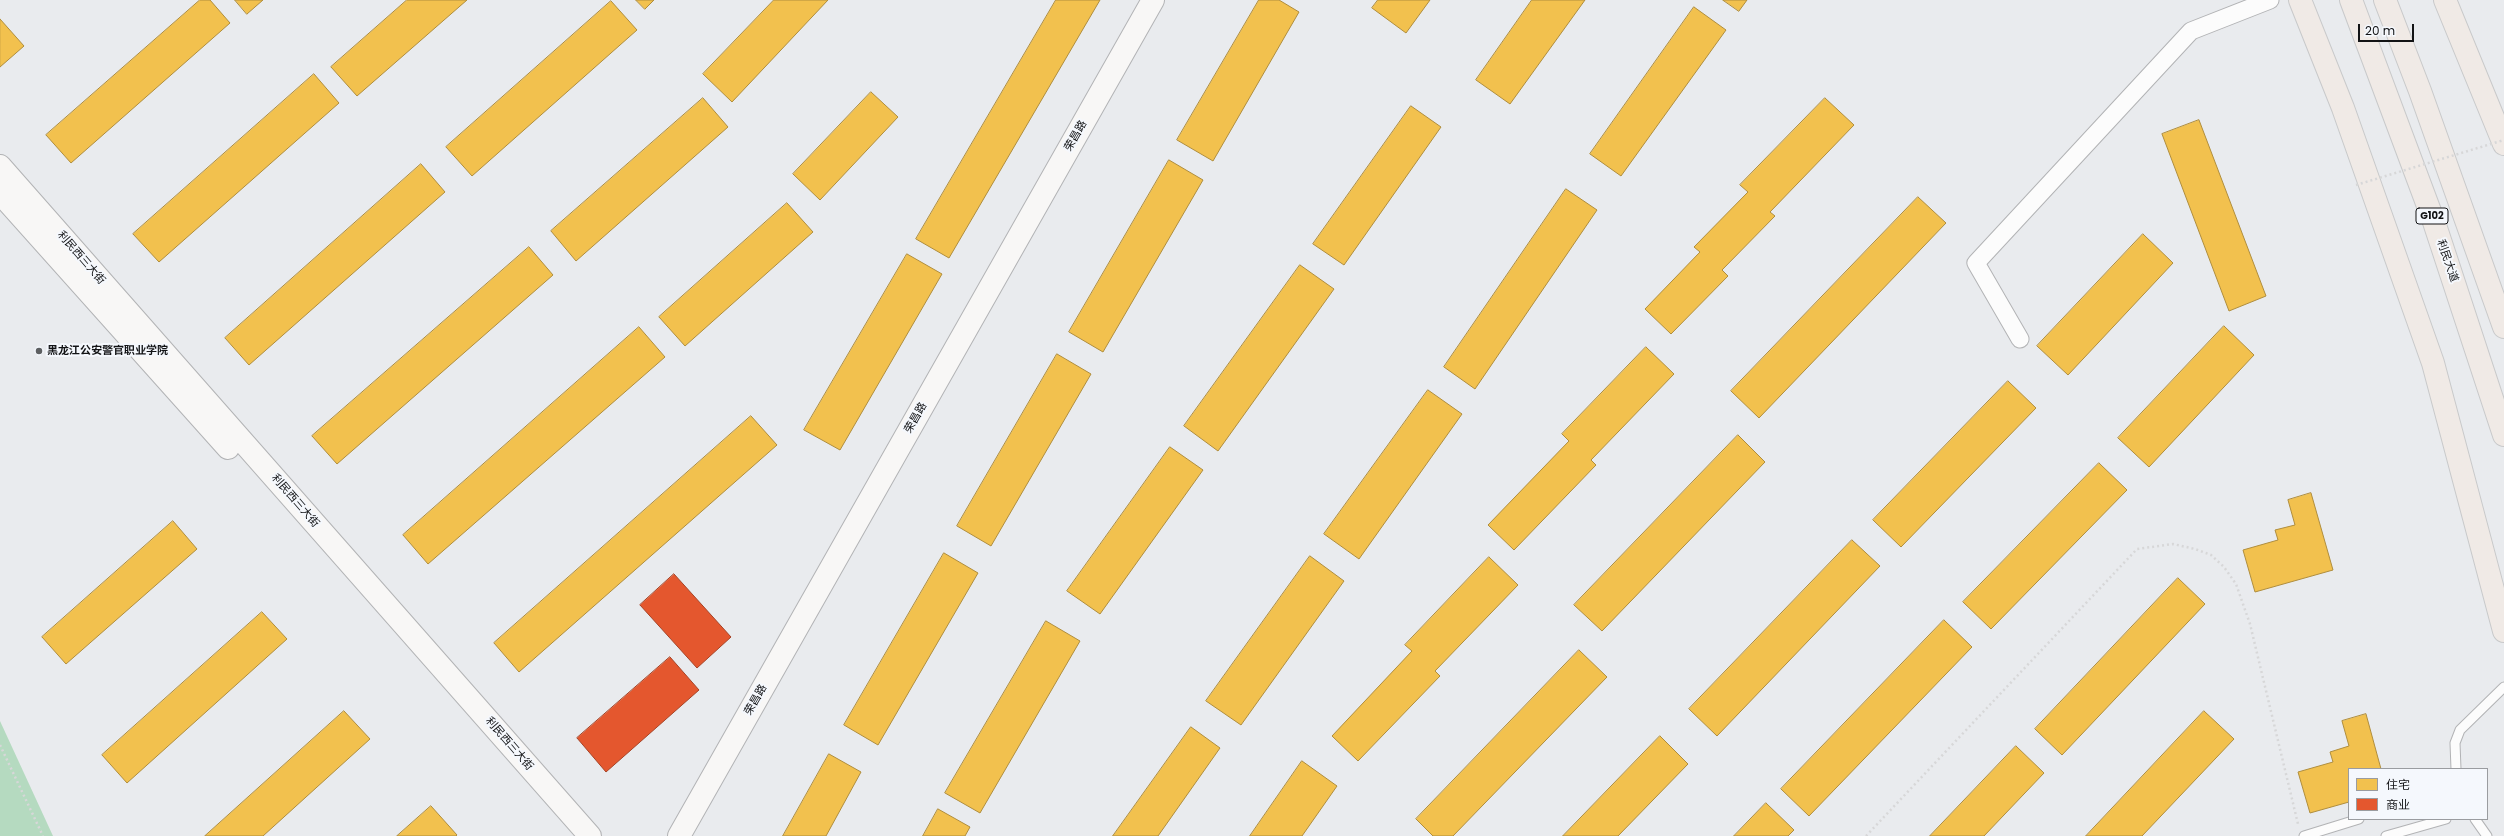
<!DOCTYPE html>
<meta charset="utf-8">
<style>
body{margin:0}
#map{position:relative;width:2504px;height:836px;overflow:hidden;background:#e9ebee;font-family:Poppins,"Noto Sans SC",sans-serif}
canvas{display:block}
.legend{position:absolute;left:2348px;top:768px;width:140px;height:52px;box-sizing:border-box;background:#f5f8fd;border:1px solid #9a9ca0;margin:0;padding:5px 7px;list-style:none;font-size:12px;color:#121315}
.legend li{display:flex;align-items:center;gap:8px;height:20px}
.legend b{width:20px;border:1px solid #9a9ca0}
.scale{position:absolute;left:2358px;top:24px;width:56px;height:18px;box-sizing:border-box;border:2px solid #121315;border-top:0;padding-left:5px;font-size:12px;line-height:14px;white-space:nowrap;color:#121315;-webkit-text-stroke:3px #f5f8fd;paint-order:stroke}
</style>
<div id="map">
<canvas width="2504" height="836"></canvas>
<ul class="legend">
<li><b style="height:11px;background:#f2c14e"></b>住宅</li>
<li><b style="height:11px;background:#e4572e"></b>商业</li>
</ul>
<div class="scale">20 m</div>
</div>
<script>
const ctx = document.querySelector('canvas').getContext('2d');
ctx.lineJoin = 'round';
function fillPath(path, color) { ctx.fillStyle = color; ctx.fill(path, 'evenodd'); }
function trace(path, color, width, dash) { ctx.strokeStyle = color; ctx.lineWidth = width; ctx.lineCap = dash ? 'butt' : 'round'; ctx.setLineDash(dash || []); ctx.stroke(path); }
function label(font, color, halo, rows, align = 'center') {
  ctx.font = font + ' Poppins,"Noto Sans SC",sans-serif'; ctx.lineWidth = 4; ctx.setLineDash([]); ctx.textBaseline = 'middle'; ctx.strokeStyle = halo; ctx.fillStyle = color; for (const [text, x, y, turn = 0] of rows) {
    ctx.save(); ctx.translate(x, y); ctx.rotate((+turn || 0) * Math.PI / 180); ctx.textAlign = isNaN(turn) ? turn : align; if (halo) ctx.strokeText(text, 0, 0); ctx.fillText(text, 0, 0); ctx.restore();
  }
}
fillPath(new Path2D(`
 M0,721L53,836H0Z`), '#b5dac0');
const homes = new Path2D(`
 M200,0H210L230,23L71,163L46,135Z
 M235,0H263L247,14Z
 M407,0H467L357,96L331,67Z
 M636,0H654L645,9Z
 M774,0H828L732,102L703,74Z
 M1056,0H1100L949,258L916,239Z
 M1259,0H1279L1299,12L1213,161L1177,140Z
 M1378,0H1430L1406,33L1372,8Z
 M1532,0H1585L1510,104L1476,80Z
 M1723,0H1747L1739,11Z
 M611,1L637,30L472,176L446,147Z
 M1694,7L1726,30L1621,176L1590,154Z
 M0,19L24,46L0,67Z
 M314,74L339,103L159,262L133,234Z
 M871,92L898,117L820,200L793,174Z
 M703,98L728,127L576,261L551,231Z
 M1825,98L1854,125L1770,212L1775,216L1722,270L1728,276L1671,334L1645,309L1700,252L1694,247L1748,192L1740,185Z
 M1411,106L1441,127L1344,265L1313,244Z
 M2199,120L2266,296L2229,311L2162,134Z
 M1169,160L1203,180L1103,352L1069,332Z
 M421,164L445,192L249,365L225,338Z
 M1566,189L1597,210L1475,389L1444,367Z
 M1918,197L1946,223L1759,418L1731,391Z
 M787,203L813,232L685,346L659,317Z
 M2143,234L2173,263L2068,375L2037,346Z
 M529,247L553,275L337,464L312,436Z
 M907,254L942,274L840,450L804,430Z
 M1300,265L1334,289L1218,451L1184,426Z
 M2224,326L2254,355L2149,467L2118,438Z
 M639,327L665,357L428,564L403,535Z
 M1646,347L1674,374L1591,460L1596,465L1514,550L1488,525L1569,441L1562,434Z
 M1057,354L1091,374L991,546L957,526Z
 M2008,381L2036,408L1901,547L1873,520Z
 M1428,390L1462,414L1359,559L1324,534Z
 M751,416L777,445L519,672L494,643Z
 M1738,435L1765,462L1602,631L1574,605Z
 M1170,447L1203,470L1100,614L1067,591Z
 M2099,463L2127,490L1991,629L1963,602Z
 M2311,493L2333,570L2255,592L2243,550L2278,540L2275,530L2295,525L2288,500Z
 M173,521L197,549L66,664L42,637Z
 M1852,540L1880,566L1717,736L1689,709Z
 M944,553L978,573L878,745L844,725Z
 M1310,556L1344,581L1241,725L1206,701Z
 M1489,557L1518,585L1435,671L1440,676L1358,761L1332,736L1412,651L1405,645Z
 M2178,578L2205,604L2062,755L2035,729Z
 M262,612L287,639L127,783L102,755Z
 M1944,620L1972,647L1809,816L1781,789Z
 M1046,621L1080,641L980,813L945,793Z
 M1579,650L1607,677L1453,836H1433L1416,819Z
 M344,711L370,739L263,836H205Z
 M2204,711L2234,739L2142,836H2086Z
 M2366,714L2381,769H2349V802L2310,813L2298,772L2333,762L2330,752L2349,746L2342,721Z
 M1191,727L1220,748L1158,836H1113Z
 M1660,736L1688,764L1618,836H1563Z
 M2016,746L2044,773L1984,836H1930Z
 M829,754L861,772L826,836H783Z
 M1302,761L1337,786L1302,836H1250Z
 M1766,803L1794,830L1788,836H1734Z
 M431,806L457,835L456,836H397Z
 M938,809L970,827L965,836H923Z`);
fillPath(homes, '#f2c14e');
trace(homes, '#af8d3d', 1);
const shops = new Path2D(`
 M674,574L731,637L697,668L640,605Z
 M670,657L699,690L606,772L577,738Z`);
fillPath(shops, '#e4572e');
trace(shops, '#a54326', 1);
const lane = new Path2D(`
 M2456,769L2455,743L2460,730L2504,687
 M2475,819L2487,836
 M2304,836L2359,819
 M2386,836L2446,819`);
const street = new Path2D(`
 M2020,339L1976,263L2191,31L2270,0`);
const secondary = new Path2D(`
 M0,166L590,836
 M0,193L228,448
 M679,836L1153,0`);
const highway = new Path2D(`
 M2300,0L2343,108L2433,363L2504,631
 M2351,0L2434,222L2504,435
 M2385,0L2420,91L2504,327
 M2445,0L2504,144`);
trace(lane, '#b2b3b5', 11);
trace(street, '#b2b3b5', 19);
trace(secondary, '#b2b3b5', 24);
trace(highway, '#c8c9ca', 24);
trace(new Path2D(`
 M0,745L43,836
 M1866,836L2137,549L2173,544L2195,549L2211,555L2224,567L2236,584L2250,624L2298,824`), '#d7d7d8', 2.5, [2, 3]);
trace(lane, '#fcfcfc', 9);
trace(street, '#fcfcfc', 17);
trace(secondary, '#f8f7f6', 22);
trace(highway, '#f0eae6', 22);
trace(new Path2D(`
 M2356,185L2504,140`), '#d7d7d8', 2.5, [2, 3]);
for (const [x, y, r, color] of [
 [39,351,4,"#5d5f61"]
]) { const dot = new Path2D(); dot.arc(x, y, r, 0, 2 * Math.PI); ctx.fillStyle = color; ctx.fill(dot); trace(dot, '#f5f8fd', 1.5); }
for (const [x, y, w] of [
 [2432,216,32]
]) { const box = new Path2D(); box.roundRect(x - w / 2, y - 8, w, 16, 3); ctx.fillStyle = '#f5f8fd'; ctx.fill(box); trace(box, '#121315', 1); }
label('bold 10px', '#121315', null, [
 ["G102",2432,216]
]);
label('11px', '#121315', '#f5f8fd', [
 ["荣昌路",1076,136,-60],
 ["利民西三大街",81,258,49],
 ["利民大道",2447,261,71],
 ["荣昌路",916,418,-60],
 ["利民西三大街",295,501,49],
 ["荣昌路",756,700,-60],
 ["利民西三大街",509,744,49]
]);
label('bold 11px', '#121315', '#f5f8fd', [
 ["黑龙江公安警官职业学院",47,351]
], 'left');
</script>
